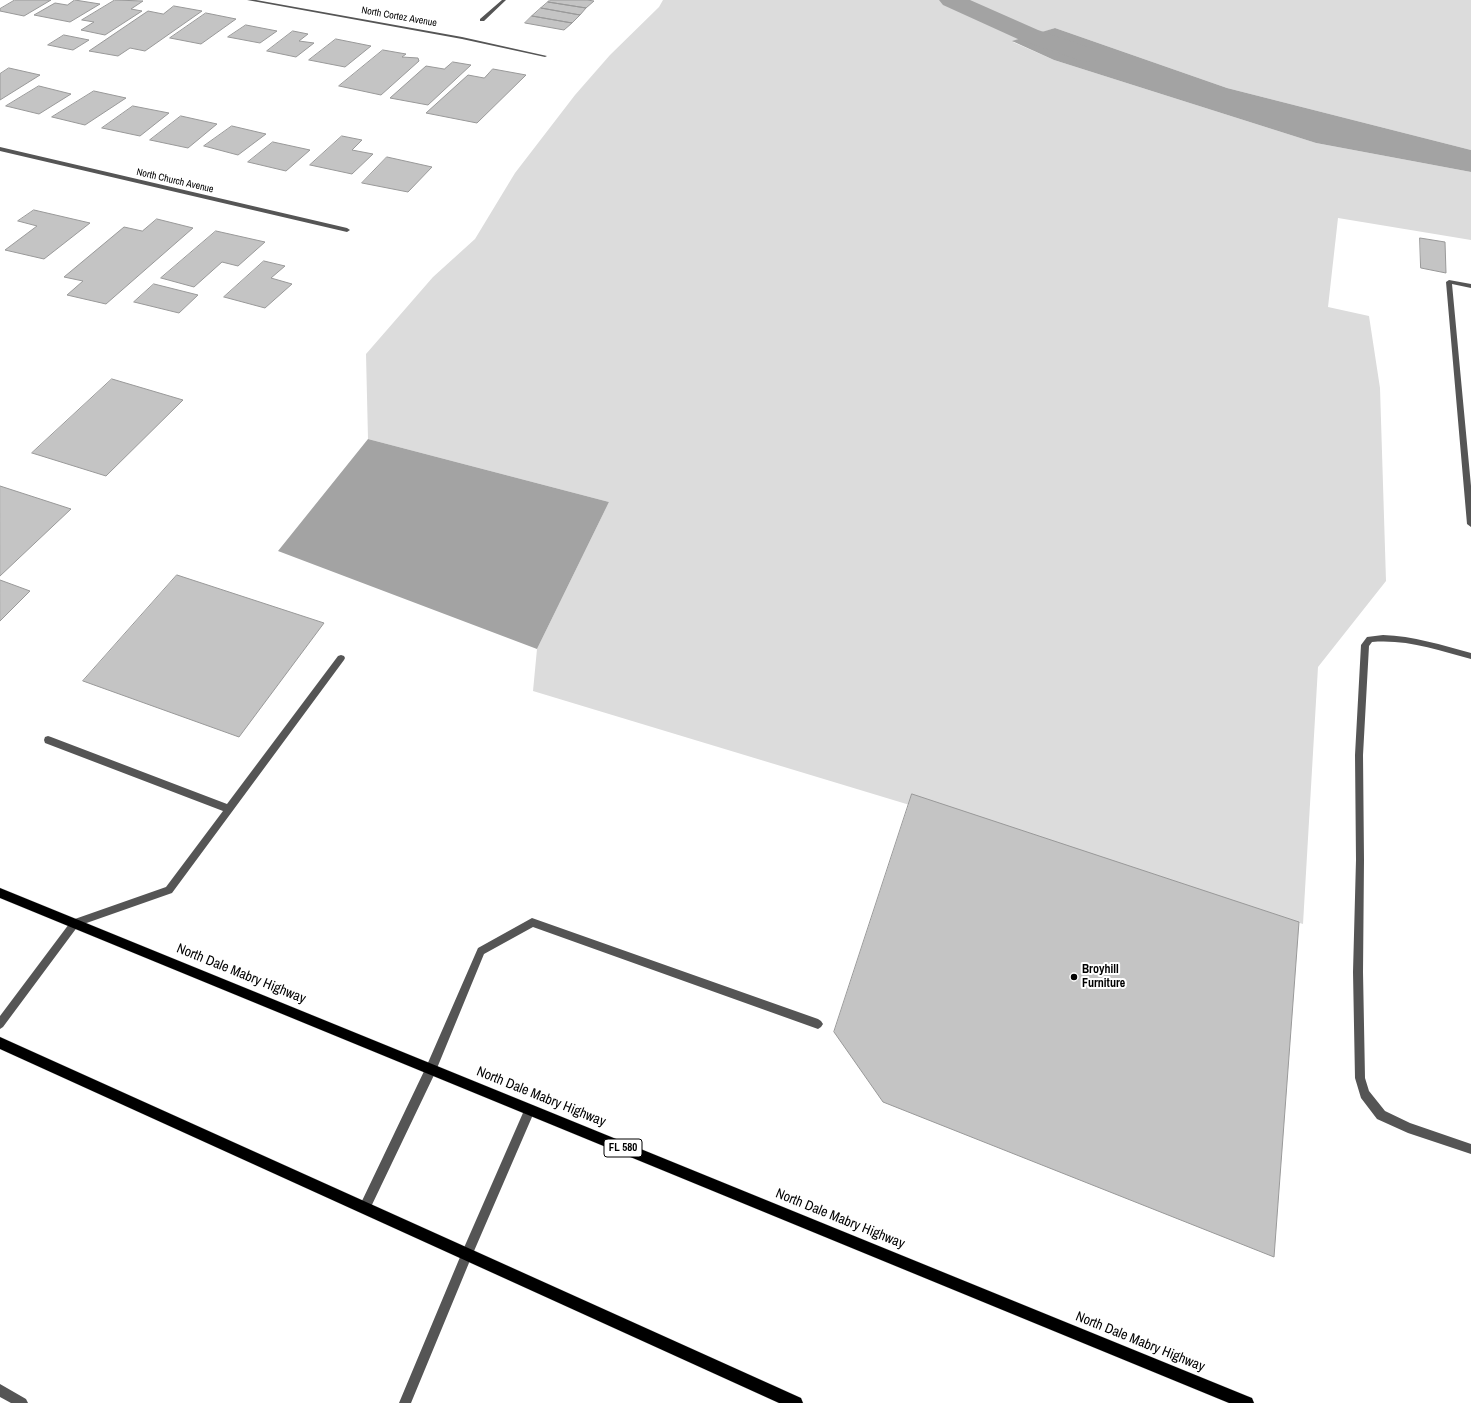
<!DOCTYPE html>
<style>
body{margin:0}
canvas{display:block;background:#fff}
</style>
<canvas width="1471" height="1403"></canvas>
<script>
const ctx = document.querySelector('canvas').getContext('2d');
ctx.lineJoin = 'round';
function fillPath(path, color) { ctx.fillStyle = color; ctx.fill(path, 'evenodd'); }
function trace(path, color, width, dash) { ctx.strokeStyle = color; ctx.lineWidth = width; ctx.lineCap = dash ? 'butt' : 'round'; ctx.setLineDash(dash || []); ctx.stroke(path); }
function label(font, color, halo, rows, align = 'center') {
  ctx.font = font + ' "Archivo Narrow",sans-serif'; ctx.lineWidth = 4; ctx.setLineDash([]); ctx.textBaseline = 'middle'; ctx.strokeStyle = halo; ctx.fillStyle = color; for (const [text, x, y, turn = 0] of rows) {
    ctx.save(); ctx.translate(x, y); ctx.rotate((+turn || 0) * Math.PI / 180); ctx.textAlign = isNaN(turn) ? turn : align; if (halo) ctx.strokeText(text, 0, 0); ctx.fillText(text, 0, 0); ctx.restore();
  }
}
fillPath(new Path2D(`
 M663,0H1471V150L1227,88L1055,28L1013,42L1054,60L1316,143L1471,172V240L1338,218L1328,307L1369,316L1380,388L1386,581L1318,667L1303,924L533,691L537,649L609,502L368,439L366,354L433,277L475,239L515,173L575,95L610,55L659,7Z`), '#dcdcdc');
fillPath(new Path2D(`
 M1055,28L1227,88L1471,150V172L1316,143L1054,60L1012,41Z
 M368,439L609,502L537,649L278,551Z`), '#a3a3a3');
fillPath(new Path2D(`
 M939,0H970L1038,30L1097,50L1100,55L1097,60L1088,62L1079,60L1020,40L943,5Z`), '#a3a3a3');
const building = new Path2D(`
 M15,0H51L24,16L0,11V9Z
 M75,0L100,4L70,22L34,15L55,3L67,5Z
 M115,0L143,1L131,9L142,11L105,35L81,30L94,22L82,20Z
 M550,0H587L594,1L586,8L548,2Z
 M548,2L586,8L580,15L541,8Z
 M174,6L202,11L145,51L130,48L118,56L89,51L148,11L163,14Z
 M541,8L580,15L572,23L532,16Z
 M206,13L236,19L201,44L170,38Z
 M532,16L572,23L564,30L525,23Z
 M246,25L277,31L260,43L228,37Z
 M293,31L308,34L299,41L314,43L296,57L267,51Z
 M64,35L89,40L73,50L48,45Z
 M336,39L371,46L345,67L309,60Z
 M383,50L406,54L402,57L418,58L419,61L381,95L339,86Z
 M453,62L471,65L428,105L390,98L426,66L444,69Z
 M9,68L40,75L0,100V74Z
 M493,69L526,75L477,123L426,113L468,75L484,78Z
 M39,86L71,94L39,114L6,106Z
 M94,91L126,98L85,125L52,117Z
 M133,106L169,113L140,136L102,128Z
 M181,116L217,124L188,148L150,140Z
 M232,126L266,134L238,155L204,146Z
 M342,136L362,140L352,150L373,154L352,174L310,165Z
 M273,142L310,150L286,171L248,162Z
 M387,157L432,167L408,192L362,183Z
 M34,210L90,223L44,259L5,250L37,226L18,221Z
 M157,219L193,228L106,304L67,295L83,281L64,277L124,227L142,231Z
 M216,231L265,242L238,266L222,262L194,287L161,278Z
 M1420,238L1445,242L1446,273L1421,268Z
 M264,261L285,266L271,278L292,284L265,308L224,297Z
 M154,284L198,295L179,313L134,302Z
 M112,379L183,400L106,476L32,453Z
 M0,486L71,509L0,576Z
 M177,575L324,623L239,737L83,681Z
 M0,580L30,591L0,621Z
 M912,794L1299,922L1274,1257L883,1102L834,1032Z`);
fillPath(building, '#c4c4c4');
trace(building, '#999', 1);
const primary = new Path2D(`
 M0,888L1247,1396L1252,1398L1254,1403H1229L0,898Z
 M0,1037L801,1398L803,1403H779L0,1049Z`);
trace(primary, '#dbdbdb', 1);
fillPath(new Path2D(`
 M1449,280L1471,284V288L1452,284L1471,486V527L1467,524L1446,282Z
 M1383,635C1413,636 1442,645 1471,653V659C1438,650 1406,639 1372,642L1369,646L1363,755L1364,860L1363,972L1365,1078L1369,1091L1385,1111L1410,1123L1471,1144V1154L1408,1133L1377,1119L1361,1098L1355,1078L1353,972L1356,860L1355,755L1361,645L1367,637Z
 M341,655L344,656L345,658L344,660L172,893L78,926L3,1027L0,1029V1016L72,920L166,887L223,811L45,743L44,740L45,737L48,736L51,737L227,804L338,656Z
 M532,918L818,1019L821,1021L823,1024L821,1027L818,1029L533,927L484,954L435,1073L369,1211L365,1212L361,1211L360,1207L361,1203L427,1065L478,948Z
 M530,1105L534,1106L535,1110L471,1258L411,1403H399L463,1250L526,1106Z
 M0,1384L26,1399L28,1403H11L0,1397Z`), '#555');
fillPath(new Path2D(`
 M247,0H256L462,37L547,56L545,57L462,39Z
 M502,0H506L484,21H480V19Z
 M0,147L347,228L350,230L347,232L0,151Z`), '#555');
fillPath(primary, '#000');
for (const [x, y, r, color] of [
 [1074,977,4,"#000"]
]) { const dot = new Path2D(); dot.arc(x, y, r, 0, 2 * Math.PI); ctx.fillStyle = color; ctx.fill(dot); trace(dot, '#fff', 1.5); }
label('10px', '#000', '#fff', [
 ["North Cortez Avenue",399,17,10],
 ["North Church Avenue",175,181,13]
]);
for (const [x, y, w] of [
 [623,1148,38]
]) { const box = new Path2D(); box.roundRect(x - w / 2, y - 9, w, 18, 3); ctx.fillStyle = '#fff'; ctx.fill(box); trace(box, '#000', 1); }
label('bold 11px', '#000', null, [
 ["FL 580",623,1148]
]);
label('bold 12px', '#000', '#fff', [
 ["Broyhill",1082,970],
 ["Furniture",1082,984]
], 'left');
label('14px', '#000', '#fff', [
 ["North Dale Mabry Highway",241,974,22],
 ["North Dale Mabry Highway",541,1097,22],
 ["North Dale Mabry Highway",840,1219,22],
 ["North Dale Mabry Highway",1140,1342,22]
]);
</script>
